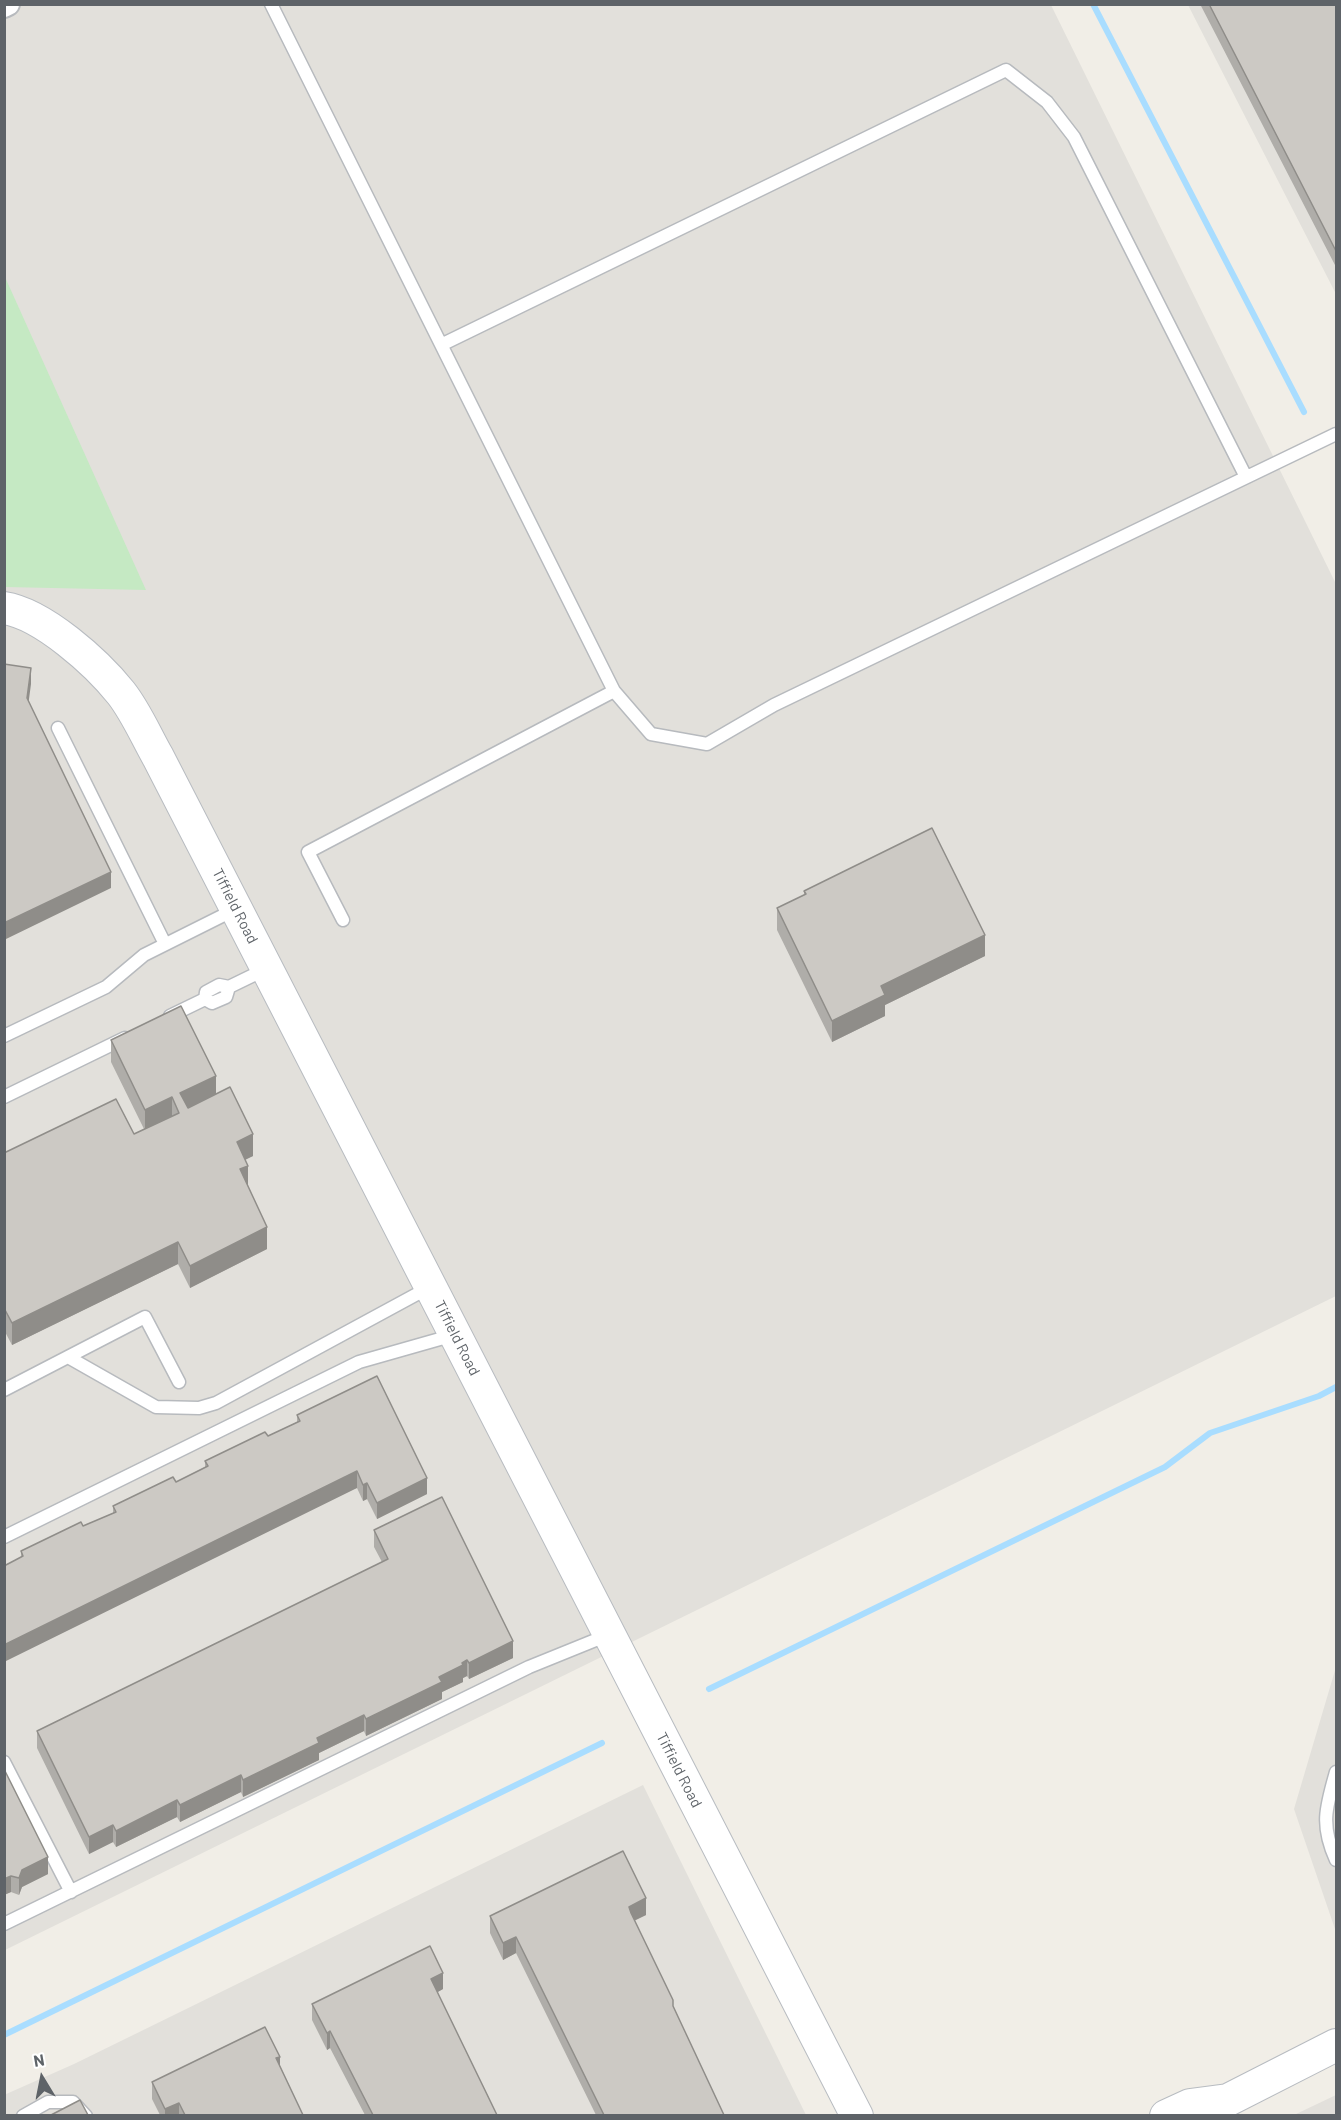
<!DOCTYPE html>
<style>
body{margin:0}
#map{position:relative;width:1341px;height:2120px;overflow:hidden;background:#f1eee7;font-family:Barlow,sans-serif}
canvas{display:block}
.frame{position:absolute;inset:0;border:6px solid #5e6368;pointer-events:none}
.north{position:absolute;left:12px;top:2048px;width:60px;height:60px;-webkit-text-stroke:4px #fff;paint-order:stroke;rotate:350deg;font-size:16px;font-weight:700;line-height:24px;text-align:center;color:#5e6368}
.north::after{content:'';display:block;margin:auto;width:21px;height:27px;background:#5e6368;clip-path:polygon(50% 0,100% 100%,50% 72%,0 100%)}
</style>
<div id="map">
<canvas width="1341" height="2120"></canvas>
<div class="frame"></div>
<div class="north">N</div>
</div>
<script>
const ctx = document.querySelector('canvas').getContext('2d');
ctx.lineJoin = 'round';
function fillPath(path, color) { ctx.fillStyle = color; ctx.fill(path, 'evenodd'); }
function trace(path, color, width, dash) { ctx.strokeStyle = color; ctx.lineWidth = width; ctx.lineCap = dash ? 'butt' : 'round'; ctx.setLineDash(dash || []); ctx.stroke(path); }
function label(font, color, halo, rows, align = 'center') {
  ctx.font = font + ' Barlow,sans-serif'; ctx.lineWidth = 4.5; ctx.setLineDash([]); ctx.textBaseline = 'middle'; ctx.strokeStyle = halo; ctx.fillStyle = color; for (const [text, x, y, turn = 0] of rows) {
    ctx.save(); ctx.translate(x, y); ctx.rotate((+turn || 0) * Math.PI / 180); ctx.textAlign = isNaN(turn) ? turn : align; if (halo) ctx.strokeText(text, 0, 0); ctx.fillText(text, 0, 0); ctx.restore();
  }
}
fillPath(new Path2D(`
 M5,5H1051L1336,584V1296L5,1950Z
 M1188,5H1336V294Z
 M1336,1667V1932L1294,1809Z
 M643,1785L806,2115L5,2116L4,2095L74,2064Z
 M1336,2095V2115H1294Z`), '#e2e0db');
fillPath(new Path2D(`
 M5,277L146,590L5,587Z`), '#c5e9c3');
trace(new Path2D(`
 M1093,4L1304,412
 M709,1689L1165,1467L1210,1433L1319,1396L1336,1387
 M4,2035L602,1743`), '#a9ddff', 6);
const lane = new Path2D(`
 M271,4L614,691
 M443,344L1006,70L1047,102L1074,137L1246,477
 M58,728L165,944
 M343,920L308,852L614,691L651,734L707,744L774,705L1336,434
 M229,987L266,969
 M170,1016L205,999L206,992L219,985L229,987L226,997L212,1003L205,999
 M4,1036L106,987L144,955L236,909
 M4,1097L125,1038
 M68,1357L156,1407L199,1408L216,1403L430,1287
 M4,1390L145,1317L179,1382
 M4,1537L359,1362L454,1335
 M4,1762L71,1892
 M1336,1772C1326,1807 1320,1825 1336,1860
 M4,1924L529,1667L608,1635
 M23,2116L48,2102H73L86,2116`);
const street = new Path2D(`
 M4,6L8,4`);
const secondary = new Path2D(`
 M4,608C43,614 97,663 121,693C136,712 146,736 158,757L857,2116
 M1166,2116L1190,2105L1228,2100L1336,2045`);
trace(lane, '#b7babe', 15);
trace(street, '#b7babe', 26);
trace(secondary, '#b8bcc1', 34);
trace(lane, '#fff', 12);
trace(street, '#fff', 22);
trace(secondary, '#fff', 32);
fillPath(new Path2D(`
 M1200,4H1336V267Z
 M804,891L985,956L885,1005V1016L832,1042L777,930V908L804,895Z
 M111,1040L216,1095L253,1156L245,1159L248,1187L267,1249L190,1288L178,1264L12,1345L4,1330V1153L134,1134L144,1129L111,1062Z
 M297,1415L427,1494L377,1519L367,1499L363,1501L357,1488L21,1557V1551L83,1526L113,1513V1506L176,1482L205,1467V1461L268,1436L297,1422Z
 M374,1530L513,1658L469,1679L467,1676L463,1678V1682L442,1692V1699L366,1736L364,1731L319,1753V1760L243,1797L241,1792L180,1822L177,1817L116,1847L113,1842L89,1854L37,1748V1731L382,1562L374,1547Z
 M4,1769L48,1874L22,1887L19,1895L11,1892L4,1895Z
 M646,1915L634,1921L673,2007L724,2115H596L516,1953L503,1960L490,1933V1916Z
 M443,1989L437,1992L497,2115H365L330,2048L327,2050L312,2020V2004Z
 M280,2066L303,2115H160L152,2099V2082Z`), '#afada9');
fillPath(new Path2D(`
 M31,668V684L27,714V698Z
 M111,872V888L4,940V923Z
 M985,935V956L885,1005V1016L832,1042V1021L881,986Z
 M216,1076V1098L180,1115V1093Z
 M172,1097V1119L145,1132V1110Z
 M253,1134V1156L237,1164V1142Z
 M248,1166V1187L240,1169Z
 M267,1227V1249L190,1288V1266Z
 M178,1242V1264L12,1345V1323Z
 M357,1471V1488L4,1662V1645Z
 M427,1478V1494L377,1519V1503Z
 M367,1483V1499L363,1501V1485Z
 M513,1641V1658L469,1679V1663Z
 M467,1660V1676L463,1678V1682L442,1692V1699L366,1736V1719Z
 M364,1715V1731L319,1753V1760L243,1797V1780L317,1738Z
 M241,1775V1792L180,1822V1805Z
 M177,1800V1817L116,1847V1831Z
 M113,1825V1842L89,1854V1837Z
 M48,1857V1874L22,1887L19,1895V1878L22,1870Z
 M11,1876V1892L4,1895V1879Z
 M646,1898V1915L629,1923V1907Z
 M516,1937V1953L503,1960V1943Z
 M443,1973V1989L431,1996V1979Z
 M330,2031V2048L327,2050V2033Z
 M280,2057V2073L276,2058Z
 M179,2103V2115H165V2109Z`), '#8f8d89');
const building = new Path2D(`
 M1209,4H1336V251Z
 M4,664L31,668L27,698L111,872L4,923Z
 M932,828L985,935L881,986L885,995L832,1021L777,908L806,894L804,891Z
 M181,1006L216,1076L180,1093L188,1108L230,1087L253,1134L237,1142L248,1166L240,1169L267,1227L190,1266L178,1242L12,1323L4,1308V1153L116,1099L134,1134L179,1113L172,1097L145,1110L111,1040Z
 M377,1376L427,1478L377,1503L367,1483L363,1485L357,1471L4,1645V1566L23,1556L21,1551L81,1522L83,1526L116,1512L113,1506L173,1477L176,1482L208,1466L205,1461L265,1432L268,1436L300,1421L297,1415Z
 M442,1497L513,1641L469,1663L467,1660L462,1663L463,1665L439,1677L442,1682L366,1719L364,1715L317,1738L319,1743L243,1780L241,1775L180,1805L177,1800L116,1831L113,1825L89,1837L37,1731L388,1559L374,1530Z
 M4,1769L48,1857L22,1870L19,1878L11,1876L4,1879Z
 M623,1851L646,1898L629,1907L631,1913L673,2000V2006L724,2115H604L516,1937L503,1943L490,1916Z
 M430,1946L443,1973L431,1979L497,2115H373L330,2031L327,2033L312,2004Z
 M265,2027L280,2057L276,2058L303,2115H185L179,2103L165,2109L152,2082Z
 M80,2100L88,2115H51Z`);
fillPath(building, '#ccc9c4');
trace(building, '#8f8d89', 1.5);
label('15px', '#5e6368', '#fff', [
 ["Tiffield Road",235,906,63],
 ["Tiffield Road",457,1338,63],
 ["Tiffield Road",679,1770,63]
]);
</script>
